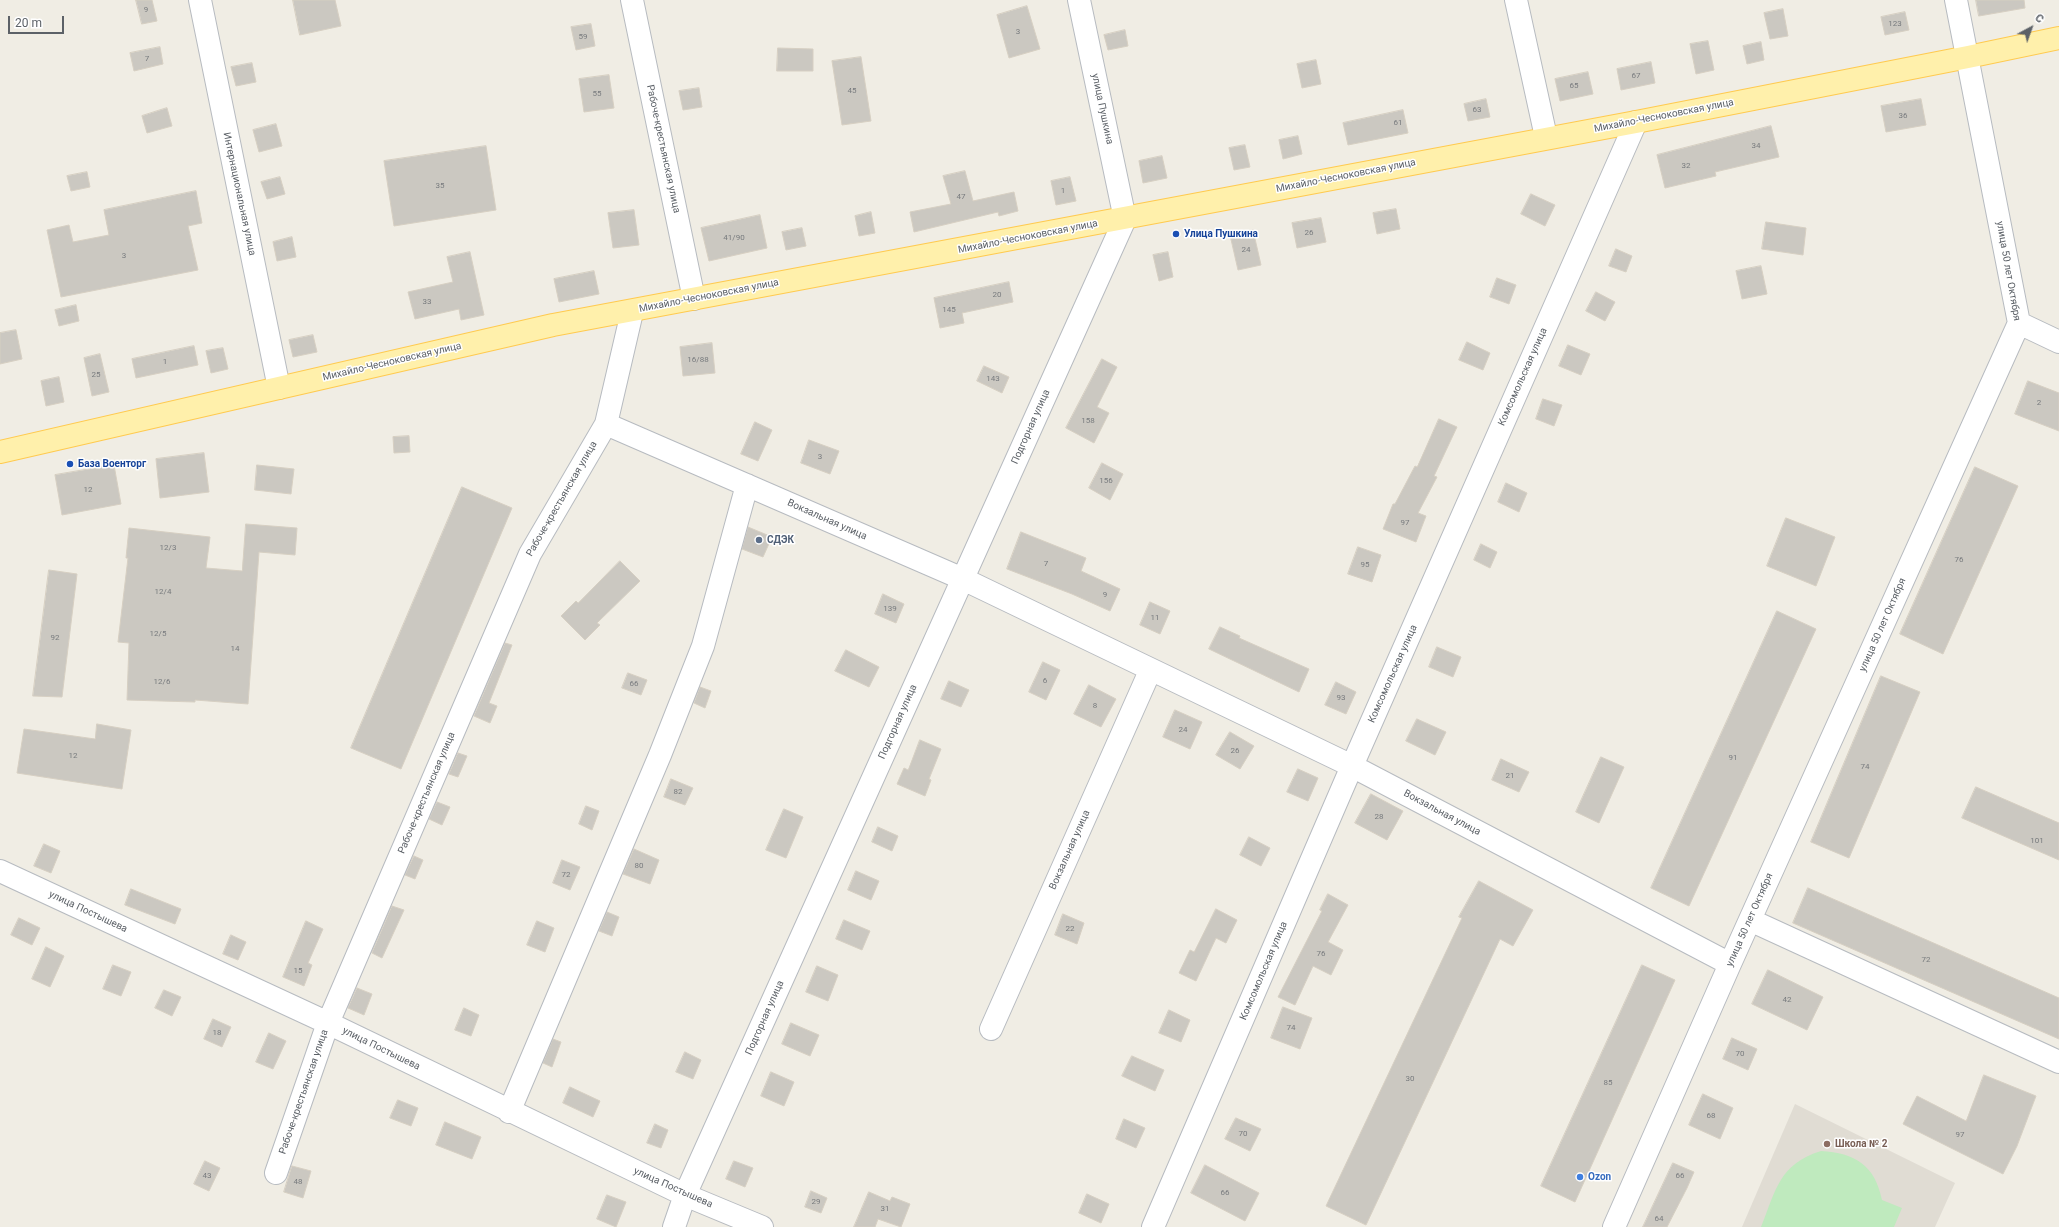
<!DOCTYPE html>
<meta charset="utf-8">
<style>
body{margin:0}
#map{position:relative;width:2059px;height:1227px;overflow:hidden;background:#f0ede4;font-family:Roboto,sans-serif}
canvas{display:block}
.north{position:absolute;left:2011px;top:8px;width:40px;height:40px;-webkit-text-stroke:3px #fff;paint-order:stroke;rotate:41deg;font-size:11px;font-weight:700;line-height:16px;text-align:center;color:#5c6167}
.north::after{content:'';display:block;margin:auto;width:14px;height:18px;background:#5c6167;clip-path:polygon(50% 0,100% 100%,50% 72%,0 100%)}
.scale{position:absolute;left:8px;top:16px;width:56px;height:18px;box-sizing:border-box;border:2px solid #5c6167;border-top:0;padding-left:5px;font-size:12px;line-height:14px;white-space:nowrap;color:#5c6167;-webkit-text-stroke:3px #fff;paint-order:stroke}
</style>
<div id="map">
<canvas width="2059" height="1227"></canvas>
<div class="north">С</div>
<div class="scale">20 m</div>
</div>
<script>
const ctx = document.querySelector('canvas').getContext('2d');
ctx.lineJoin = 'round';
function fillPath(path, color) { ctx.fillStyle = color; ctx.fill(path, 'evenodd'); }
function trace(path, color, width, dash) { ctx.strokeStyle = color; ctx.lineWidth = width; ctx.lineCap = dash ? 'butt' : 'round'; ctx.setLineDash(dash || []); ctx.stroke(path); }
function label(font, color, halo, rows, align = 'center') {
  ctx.font = font + ' Roboto,sans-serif'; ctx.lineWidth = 3; ctx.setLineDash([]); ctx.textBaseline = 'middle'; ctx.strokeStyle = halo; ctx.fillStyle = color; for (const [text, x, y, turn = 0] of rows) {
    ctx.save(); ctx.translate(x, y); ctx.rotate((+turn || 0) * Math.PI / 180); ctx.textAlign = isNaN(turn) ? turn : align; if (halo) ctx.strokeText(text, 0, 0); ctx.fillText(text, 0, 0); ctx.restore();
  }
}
fillPath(new Path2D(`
 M1795,1104L1955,1183L1935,1227H1742Z`), '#e0dcd3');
fillPath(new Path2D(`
 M1821,1151C1855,1153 1875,1165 1882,1200L1902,1208L1894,1227H1761C1776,1190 1779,1164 1821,1151Z`), '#bfeabe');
const building = new Path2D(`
 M136,0H152L157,21L142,24Z
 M293,0H335L341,26L300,35Z
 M1976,0H2024L2025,8L1979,16Z
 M1027,6L1040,49L1009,58L997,15Z
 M1783,9L1788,36L1770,39L1764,13Z
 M1905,12L1909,30L1885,35L1881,17Z
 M591,24L595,46L576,50L571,27Z
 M1125,30L1128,46L1108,50L1104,35Z
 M1708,41L1714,70L1696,74L1690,44Z
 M1761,42L1764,60L1747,64L1743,46Z
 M160,47L163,64L134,71L130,53Z
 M778,48L813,49V71H777Z
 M861,57L871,121L842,125L832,61Z
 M1316,60L1321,84L1302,88L1297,64Z
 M1651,62L1655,83L1621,90L1617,69Z
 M252,63L256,82L236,86L231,67Z
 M1588,72L1593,94L1560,101L1555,79Z
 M609,75L614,108L584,112L579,79Z
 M699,88L702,107L683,110L679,91Z
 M1486,99L1490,117L1468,121L1464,104Z
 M1921,99L1926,125L1886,132L1881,106Z
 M167,108L172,126L147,133L142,116Z
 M1403,110L1408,133L1348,145L1343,123Z
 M276,124L282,146L259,152L253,130Z
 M1771,126L1779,157L1715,172L1716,176L1665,188L1657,155Z
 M1298,136L1302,154L1283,159L1279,140Z
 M1245,145L1250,167L1234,170L1229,148Z
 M486,146L496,210L394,226L384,161Z
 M1162,156L1167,178L1143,183L1139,161Z
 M965,171L973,201L1014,192L1018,211L999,216L998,212L914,232L910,212L951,204L943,176Z
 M87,172L90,187L71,191L67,176Z
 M280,177L285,194L267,199L261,182Z
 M1070,177L1076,201L1056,205L1051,181Z
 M196,191L202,223L188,226L198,270L61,297L47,230L69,225L73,242L109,235L104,210Z
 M1531,194L1555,205L1545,226L1521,214Z
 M1396,209L1400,229L1377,234L1373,213Z
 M634,210L639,245L613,248L608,213Z
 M871,212L875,233L859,236L855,216Z
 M760,215L767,248L709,261L701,228Z
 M1321,218L1326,242L1297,248L1292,223Z
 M1766,222L1806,228L1803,255L1762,249Z
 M802,228L806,246L786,250L782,232Z
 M1253,230L1261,265L1238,270L1230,235Z
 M292,237L296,257L277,261L273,242Z
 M1616,249L1632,256L1626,272L1609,266Z
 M470,252L484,315L461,320L459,309L415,319L408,292L453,282L447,257Z
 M1168,252L1173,277L1159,281L1153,255Z
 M1761,266L1767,294L1742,299L1736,271Z
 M594,271L599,294L559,302L554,279Z
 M1497,278L1516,285L1509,304L1490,297Z
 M1009,282L1013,302L962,313L964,323L940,328L934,298Z
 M1596,292L1615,302L1605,321L1586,311Z
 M76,305L79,321L59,326L55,310Z
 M16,330L22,359L0,364V333Z
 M313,335L317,352L293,357L289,340Z
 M1467,342L1490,353L1483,370L1459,360Z
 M712,343L715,373L683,376L680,347Z
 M1568,345L1590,354L1581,375L1559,366Z
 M194,346L198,365L136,378L132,359Z
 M223,348L228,369L211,373L206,351Z
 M100,354L109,392L92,396L84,358Z
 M1102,359L1117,367L1097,407L1109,413L1094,443L1066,428Z
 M984,366L1009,377L1002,393L977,381Z
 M59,377L64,402L46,406L41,381Z
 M2028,381L2059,393V431L2015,414Z
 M1543,399L1562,405L1554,426L1536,419Z
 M1439,419L1457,427L1434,476L1437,477L1418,513L1426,516L1416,542L1383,529L1393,504H1395L1415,466L1417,467Z
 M755,422L772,430L758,461L741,454Z
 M409,436L410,452L394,453L393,437Z
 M809,440L839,451L830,474L801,463Z
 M204,453L209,492L160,498L156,459Z
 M1102,463L1123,474L1110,500L1089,488Z
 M114,465L121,504L62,515L55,475Z
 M257,465L294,469L291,494L255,490Z
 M1975,467L2018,486L1943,654L1900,634Z
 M1506,483L1527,493L1519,512L1498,502Z
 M462,487L512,508L401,769L351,748Z
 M1786,518L1835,537L1816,586L1767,566Z
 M246,524L297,528L295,555L259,552L248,704L195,700V702L127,700L129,643L118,642L128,558H126L129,528L210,537L206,568L242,571Z
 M748,527L772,537L763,557L742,549Z
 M1021,532L1086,558L1081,571L1120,589L1110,611L1072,594L1007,569Z
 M1481,544L1497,552L1490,568L1474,560Z
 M1358,547L1381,555L1372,582L1348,574Z
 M620,561L640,581L597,623L600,625L585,640L561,616L576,601L578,603Z
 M49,570L77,574L62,697L33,696Z
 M883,594L904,604L896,623L875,614Z
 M1150,602L1170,611L1160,634L1140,625Z
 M1777,611L1816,629L1689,906L1651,888Z
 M1220,627L1240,636L1239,638L1309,669L1299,692L1209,649Z
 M505,643L512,645L489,703L497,706L490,723L474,716Z
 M1437,647L1461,657L1453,677L1429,667Z
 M846,650L879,667L869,687L835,671Z
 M1043,662L1060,670L1046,700L1029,692Z
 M628,673L647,680L641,695L622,688Z
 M1881,676L1920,692L1849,858L1811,842Z
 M949,681L969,690L961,707L941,699Z
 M1336,682L1356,692L1346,714L1325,705Z
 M1089,685L1116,699L1101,727L1074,714Z
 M700,687L711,691L705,708L694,703Z
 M1175,710L1202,722L1190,749L1163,737Z
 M1417,719L1446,732L1435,755L1406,741Z
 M97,724L131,730L122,789L17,773L24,729L95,739Z
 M1230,732L1254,746L1240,769L1216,755Z
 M920,740L941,749L929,779L931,780L925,796L897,784L904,768L908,770Z
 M458,753L467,756L458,777L449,774Z
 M1601,757L1624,767L1599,823L1576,812Z
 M1501,759L1529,772L1519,792L1492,780Z
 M1298,769L1318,778L1308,801L1287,792Z
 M671,779L693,788L685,805L664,797Z
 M1976,787L2059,823V860L1962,818Z
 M1371,794L1403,811L1387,840L1355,823Z
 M437,802L450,807L442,825L429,819Z
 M586,806L599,811L592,830L579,824Z
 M784,809L803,817L786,858L766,850Z
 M878,827L898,836L892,851L872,842Z
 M1249,837L1270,848L1261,866L1240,855Z
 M44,844L60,851L51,873L34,866Z
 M634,849L659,860L650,884L623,874Z
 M414,856L423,860L415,879L405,875Z
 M562,860L580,867L570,890L553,883Z
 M856,871L879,881L871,900L848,890Z
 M1479,881L1533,910L1513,946L1500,939L1366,1225L1326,1206L1462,918L1459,917Z
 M1808,888L2059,998V1039L1793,923Z
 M131,889L181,909L175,924L125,905Z
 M1328,894L1348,905L1328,942L1343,950L1331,975L1313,966L1295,1005L1278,997L1322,911L1320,910Z
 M392,906L404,910L382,958L372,953Z
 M1216,909L1237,920L1226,943L1216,938L1196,981L1179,973L1190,950L1194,952Z
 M607,912L619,917L612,936L599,931Z
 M1063,914L1084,923L1077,944L1055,935Z
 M19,918L40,928L32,945L11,935Z
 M844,920L870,931L862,950L836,939Z
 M306,921L323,929L308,963L312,965L304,986L283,977Z
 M537,921L554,928L545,952L527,945Z
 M231,935L246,942L238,960L223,954Z
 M46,947L64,956L50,987L32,979Z
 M113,965L131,972L121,996L103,989Z
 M1642,965L1675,980L1575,1202L1541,1186Z
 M817,966L838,975L828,1001L806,992Z
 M1768,970L1823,997L1807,1030L1752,1004Z
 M357,988L372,994L364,1015L348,1008Z
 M164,990L181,997L172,1016L155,1008Z
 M1283,1007L1312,1018L1300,1049L1271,1038Z
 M464,1008L479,1015L471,1036L455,1030Z
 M1169,1010L1190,1020L1181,1042L1159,1033Z
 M213,1019L231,1027L222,1047L204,1039Z
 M791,1023L819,1035L810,1056L782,1044Z
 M269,1033L286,1041L273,1069L256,1062Z
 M1732,1038L1757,1049L1748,1070L1723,1059Z
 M553,1039L561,1042L552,1067L543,1063Z
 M685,1052L701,1060L693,1079L676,1072Z
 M1132,1056L1164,1070L1155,1091L1122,1076Z
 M771,1072L794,1082L784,1106L761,1096Z
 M1984,1075L2036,1096L2017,1146L2003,1174L1903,1124L1917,1096L1966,1121Z
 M570,1087L600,1101L593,1117L563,1103Z
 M1703,1094L1733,1108L1720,1139L1689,1125Z
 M398,1100L418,1108L411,1126L390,1118Z
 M1236,1118L1261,1129L1250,1151L1225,1139Z
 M1124,1119L1145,1128L1136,1148L1116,1139Z
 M445,1122L481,1137L472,1159L436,1145Z
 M655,1124L668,1130L661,1148L647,1143Z
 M205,1161L220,1168L209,1191L194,1184Z
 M734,1161L753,1168L745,1187L726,1179Z
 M1673,1163L1694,1172L1687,1188L1667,1227H1643Z
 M1205,1165L1259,1193L1245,1221L1191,1193Z
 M292,1166L311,1171L303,1198L284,1192Z
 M811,1191L827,1198L821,1213L805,1207Z
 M869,1192L890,1201L892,1197L910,1204L901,1227L878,1219L875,1227H854Z
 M1087,1194L1109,1204L1101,1223L1079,1213Z
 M607,1195L626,1202L616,1227L597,1219Z`);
fillPath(building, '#cbc8c1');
trace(building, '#d6cfc2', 1);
const minor = new Path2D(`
 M200,0L279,388
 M632,0L694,299
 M1516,0L1546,137
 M632,312L606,424L963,579L1352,766L1730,964
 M2019,323L2059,342
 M0,871L328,1023L685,1195L762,1227
 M1750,920L2059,1062
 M991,1029L1150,671
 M509,1112L660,755L703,646L747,485
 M276,1173L328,1023L530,554L606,424
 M674,1227L685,1195L1125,219L1079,0
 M1153,1227L1352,766L1636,122
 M1614,1227L1730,964L2019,323L1956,0`);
const major = new Path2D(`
 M0,452L553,325L1636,122L1968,57L2059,38`);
trace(minor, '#b7bbc0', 24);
trace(major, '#ffca4f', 24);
trace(minor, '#fff', 22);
trace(major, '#fff0ab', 22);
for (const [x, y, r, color] of [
 [1176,234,4,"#1a4fb4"],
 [70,464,4,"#1a4fb4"],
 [759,540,4,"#5c6f8a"],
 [1827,1144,4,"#8d6e63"],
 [1580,1177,4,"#3f7fe0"]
]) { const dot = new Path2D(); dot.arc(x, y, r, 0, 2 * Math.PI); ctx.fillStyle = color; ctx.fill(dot); trace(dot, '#fff', 1.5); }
label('8px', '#787b7e', null, [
 ["9",146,10],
 ["123",1895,24],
 ["3",1018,32],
 ["59",583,37],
 ["7",147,59],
 ["67",1636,76],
 ["65",1574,86],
 ["45",852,91],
 ["55",597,94],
 ["63",1477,110],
 ["36",1903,116],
 ["61",1398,123],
 ["34",1756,146],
 ["32",1686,166],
 ["35",440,186],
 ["1",1063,191],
 ["47",961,197],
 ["26",1309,233],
 ["41/90",734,238],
 ["24",1246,250],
 ["3",124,256],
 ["20",997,295],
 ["33",427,302],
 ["145",949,310],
 ["16/88",698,360],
 ["1",165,362],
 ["25",96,375],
 ["143",993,379],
 ["2",2039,403],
 ["158",1088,421],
 ["3",820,457],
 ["156",1106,481],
 ["12",88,490],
 ["97",1405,523],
 ["12/3",168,548],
 ["76",1959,560],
 ["7",1046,564],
 ["95",1365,565],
 ["12/4",163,592],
 ["9",1105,595],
 ["139",890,609],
 ["11",1155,618],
 ["12/5",158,634],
 ["92",55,638],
 ["14",235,649],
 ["6",1045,681],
 ["12/6",162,682],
 ["66",634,684],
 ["93",1341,698],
 ["8",1095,706],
 ["24",1183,730],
 ["26",1235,751],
 ["12",73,756],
 ["91",1733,758],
 ["74",1865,767],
 ["21",1510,776],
 ["82",678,792],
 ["28",1379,817],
 ["101",2037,841],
 ["80",639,866],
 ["72",566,875],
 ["22",1070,929],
 ["76",1321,954],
 ["72",1926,960],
 ["15",298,971],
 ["42",1787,1000],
 ["74",1291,1028],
 ["18",217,1033],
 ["70",1740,1054],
 ["30",1410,1079],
 ["85",1608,1083],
 ["68",1711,1116],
 ["70",1243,1134],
 ["97",1960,1135],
 ["43",207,1176],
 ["66",1680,1176],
 ["48",298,1182],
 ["66",1225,1193],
 ["29",816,1202],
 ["31",885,1209],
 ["64",1659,1219]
]);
label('10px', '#5c6167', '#fff', [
 ["улица Пушкина",1102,109,78],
 ["Михайло-Чесноковская улица",1664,116,-11],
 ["Рабоче-крестьянская улица",663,149,78],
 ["Михайло-Чесноковская улица",1346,176,-11],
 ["Интернациональная улица",239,194,78],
 ["Михайло-Чесноковская улица",1028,237,-11],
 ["улица 50 лет Октября",2008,271,80],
 ["Михайло-Чесноковская улица",709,296,-11],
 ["Михайло-Чесноковская улица",392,362,-13],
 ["Комсомольская улица",1523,377,-66],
 ["Подгорная улица",1031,427,-66],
 ["Рабоче-крестьянская улица",562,499,-60],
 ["Вокзальная улица",827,520,24],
 ["улица 50 лет Октября",1883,625,-66],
 ["Комсомольская улица",1393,674,-66],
 ["Подгорная улица",898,722,-66],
 ["Рабоче-крестьянская улица",427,793,-67],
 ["Вокзальная улица",1442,813,28],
 ["Вокзальная улица",1070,850,-66],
 ["улица Постышева",88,912,25],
 ["улица 50 лет Октября",1750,920,-66],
 ["Комсомольская улица",1264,971,-67],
 ["Подгорная улица",765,1018,-66],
 ["улица Постышева",381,1049,26],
 ["Рабоче-крестьянская улица",304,1092,-71],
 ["улица Постышева",673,1188,24]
]);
label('bold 10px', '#164399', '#fff', [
 ["Улица Пушкина",1184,234],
 ["База Военторг",78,464]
], 'left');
label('bold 10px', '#4e5e75', '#fff', [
 ["СДЭК",767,540]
], 'left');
label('bold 10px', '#785e54', '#fff', [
 ["Школа № 2",1835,1144]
], 'left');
label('bold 10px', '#366cbe', '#fff', [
 ["Ozon",1588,1177]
], 'left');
</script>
